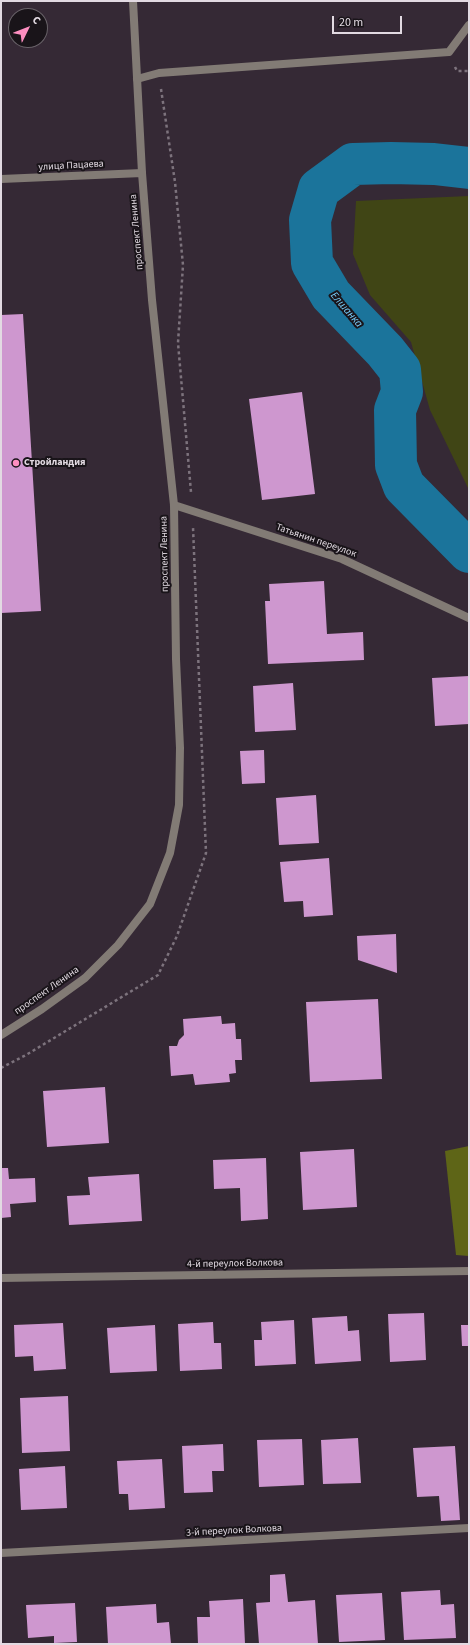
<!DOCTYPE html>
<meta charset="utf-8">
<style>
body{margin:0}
#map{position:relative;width:470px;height:1645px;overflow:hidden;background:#352935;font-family:"Source Sans 3",sans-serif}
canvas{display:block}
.frame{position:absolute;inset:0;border:2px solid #e2dae2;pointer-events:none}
.north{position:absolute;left:8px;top:8px;width:40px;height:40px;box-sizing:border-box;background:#191419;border:1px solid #696369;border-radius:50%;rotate:47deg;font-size:11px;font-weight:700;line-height:16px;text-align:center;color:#e2dae2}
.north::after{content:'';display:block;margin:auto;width:14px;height:18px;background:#fd8ec0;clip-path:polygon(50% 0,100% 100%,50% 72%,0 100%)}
.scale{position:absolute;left:332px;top:16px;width:70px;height:18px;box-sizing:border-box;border:2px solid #e2dae2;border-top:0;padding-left:5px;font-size:12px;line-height:14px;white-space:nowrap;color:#e2dae2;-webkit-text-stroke:3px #191419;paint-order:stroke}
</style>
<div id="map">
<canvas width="470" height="1645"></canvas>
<div class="frame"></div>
<div class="north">С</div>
<div class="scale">20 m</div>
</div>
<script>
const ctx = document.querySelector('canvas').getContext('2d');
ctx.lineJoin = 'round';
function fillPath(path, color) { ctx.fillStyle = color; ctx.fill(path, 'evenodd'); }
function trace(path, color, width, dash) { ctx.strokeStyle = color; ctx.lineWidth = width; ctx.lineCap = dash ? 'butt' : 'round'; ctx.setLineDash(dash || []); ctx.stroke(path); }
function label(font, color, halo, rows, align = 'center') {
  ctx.font = font + ' "Source Sans 3",sans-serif'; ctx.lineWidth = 4; ctx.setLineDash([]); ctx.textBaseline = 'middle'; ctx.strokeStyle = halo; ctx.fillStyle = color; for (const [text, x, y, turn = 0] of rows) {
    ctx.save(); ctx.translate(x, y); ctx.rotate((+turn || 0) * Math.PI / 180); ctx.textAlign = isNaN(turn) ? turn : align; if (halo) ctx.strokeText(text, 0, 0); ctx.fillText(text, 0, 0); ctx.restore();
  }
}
fillPath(new Path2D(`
 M469,196V490L430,410L411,342L370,295L353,254L356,201Z`), '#404515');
fillPath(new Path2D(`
 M469,1146V1256L456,1255L445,1151Z`), '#5e6517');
trace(new Path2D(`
 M469,168L434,164L391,163L353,164L319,189L310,220L312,263L331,295L385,351L400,370L402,392L395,410L396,465L404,486L469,552`), '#1b749b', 42);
fillPath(new Path2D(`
 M23,314L41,611L1,613V315Z
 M302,392L315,494L262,500L249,399Z
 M324,581L327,634L363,632L364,660L268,664L265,601H270L269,584Z
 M469,676V724L435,726L432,678Z
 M293,683L296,730L255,732L253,686Z
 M264,750L265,783L242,784L240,751Z
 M316,795L319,843L279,845L276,798Z
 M329,858L333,915L304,917L303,901L284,902L280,862Z
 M396,934L397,973L358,960L357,936Z
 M378,999L382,1079L310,1082L306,1002Z
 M221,1016L222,1024L235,1023L236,1039H241L242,1060H235L236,1073L229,1074L230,1082L195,1085L193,1074L171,1076L169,1046H177L179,1040L184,1035L183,1019Z
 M105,1087L109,1143L47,1147L43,1091Z
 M354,1149L357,1207L303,1210L300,1152Z
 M266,1158L268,1219L241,1221L240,1188L214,1189L213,1160Z
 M1,1168H8L9,1179L35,1178L36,1202L10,1204L11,1217L1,1218Z
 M139,1174L142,1221L69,1225L67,1196L90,1195L88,1177Z
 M424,1313L426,1360L390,1362L388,1314Z
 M347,1316L348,1331L359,1330L361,1361L315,1364L312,1318Z
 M294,1320L296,1364L255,1366L254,1340H262L261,1322Z
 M213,1322L214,1343H221L222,1369L180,1371L178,1324Z
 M63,1323L66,1369L34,1371L33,1356L15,1357L14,1325Z
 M155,1325L157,1371L110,1373L107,1328Z
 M461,1325H469V1346H462Z
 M68,1396L70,1451L22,1453L20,1398Z
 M358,1438L361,1483L323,1484L321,1440Z
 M302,1439L304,1485L259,1487L257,1440Z
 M223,1444L224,1471H212L213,1492L184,1493L182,1446Z
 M455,1446L460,1520L441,1521L439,1496L417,1497L413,1448Z
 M162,1459L165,1508L129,1510L128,1494H119L117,1461Z
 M65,1466L67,1508L21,1510L19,1469Z
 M285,1574L288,1602L315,1600L318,1644H259L256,1603L270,1602V1575Z
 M440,1590L441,1605L454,1604L456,1638L404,1640L401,1592Z
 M382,1593L385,1640L339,1642L336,1595Z
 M243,1599L245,1644H198L197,1617H210L209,1601Z
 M75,1603L77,1642L54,1643V1636L28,1638L26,1605Z
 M156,1604L157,1623L169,1622L171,1644H108L106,1607Z`), '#ce97cf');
trace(new Path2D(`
 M455,67L457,71H469
 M161,89L175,182L183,265L178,343L191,492
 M1,1068L26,1055L158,975L177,936L206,853L193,527`), '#7d737d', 2.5, [3, 3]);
trace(new Path2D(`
 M137,79L159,73L449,52L469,25
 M174,505L342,559L469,618`), '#827b75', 8);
trace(new Path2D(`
 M133,1L142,173
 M1,1278L469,1271
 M1,1553L469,1528`), '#827b75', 8);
trace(new Path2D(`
 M1,179L142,173L152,300L174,505L176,659L180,748L179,805L170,853L150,904L118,945L85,978L42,1009L1,1035`), '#827b75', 8);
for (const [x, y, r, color] of [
 [16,463,4,"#fd8ec0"]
]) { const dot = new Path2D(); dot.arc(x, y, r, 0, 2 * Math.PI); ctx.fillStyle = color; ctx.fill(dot); trace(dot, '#191419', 1.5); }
label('10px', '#e2dae2', '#191419', [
 ["улица Пацаева",71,166,-3],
 ["проспект Ленина",137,232,-95],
 ["Татьянин переулок",316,541,19],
 ["проспект Ленина",165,554,-91],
 ["проспект Ленина",47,991,-35],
 ["4-й переулок Волкова",235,1264,-1],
 ["3-й переулок Волкова",234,1531,-3]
]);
label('bold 10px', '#e2dae2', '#191419', [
 ["Стройландия",24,463]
], 'left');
label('italic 11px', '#79cefa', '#191419', [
 ["Елшанка",346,310,49]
]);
</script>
